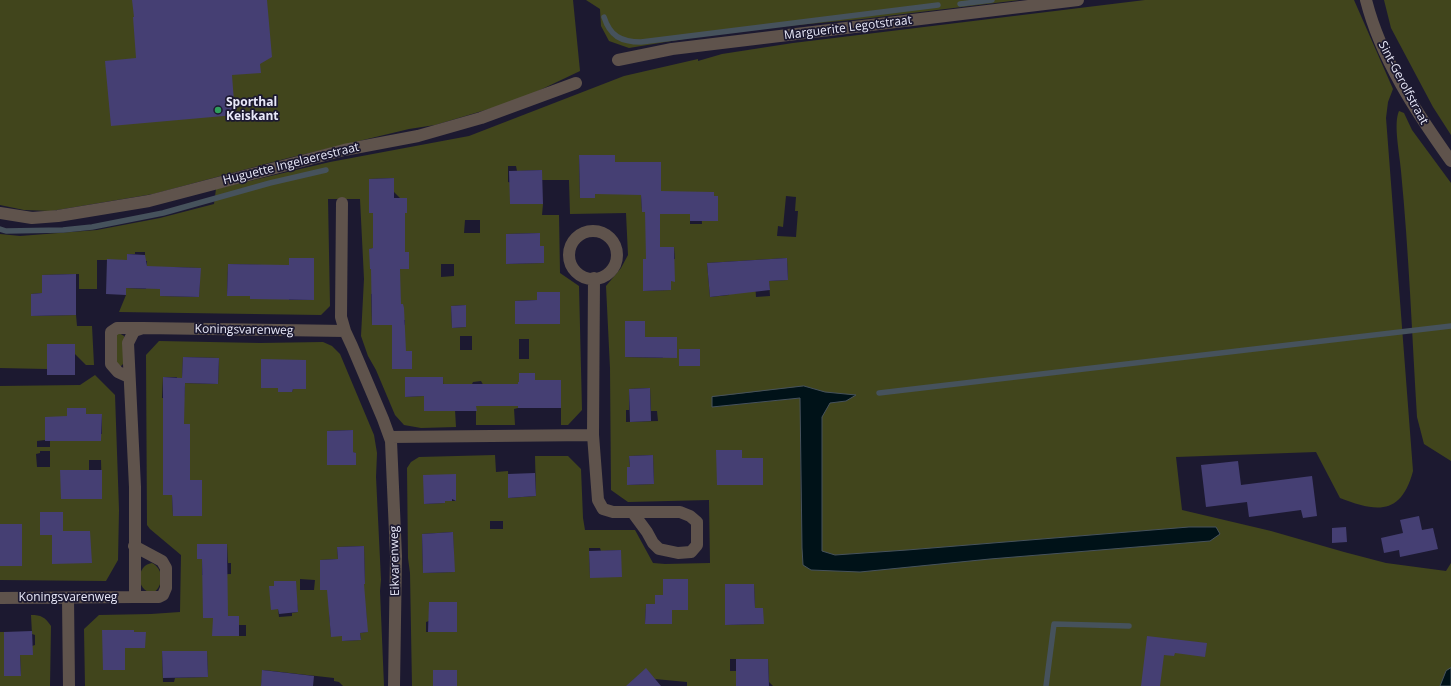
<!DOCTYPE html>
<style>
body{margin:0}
canvas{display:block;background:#1c1930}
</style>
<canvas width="1451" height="686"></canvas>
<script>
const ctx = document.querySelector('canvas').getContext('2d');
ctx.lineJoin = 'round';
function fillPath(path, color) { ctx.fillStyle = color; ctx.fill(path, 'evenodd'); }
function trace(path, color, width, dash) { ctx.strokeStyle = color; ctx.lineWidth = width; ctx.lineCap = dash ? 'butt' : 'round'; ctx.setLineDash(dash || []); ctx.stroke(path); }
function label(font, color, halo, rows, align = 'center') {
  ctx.font = font + ' "Open Sans",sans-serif'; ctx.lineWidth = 3.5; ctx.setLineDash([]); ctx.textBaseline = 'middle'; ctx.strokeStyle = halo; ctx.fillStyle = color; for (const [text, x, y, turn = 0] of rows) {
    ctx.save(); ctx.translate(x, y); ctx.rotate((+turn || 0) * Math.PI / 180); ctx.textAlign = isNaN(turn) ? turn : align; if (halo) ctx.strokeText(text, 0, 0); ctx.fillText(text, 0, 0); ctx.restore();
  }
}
fillPath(new Path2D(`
 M0,0H573L580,71L519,100L435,125L409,129L288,158L153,194L51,211L24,210L0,205Z
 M586,0H1020L862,19L733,31L629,48L609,41L601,26L600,9Z
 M1145,0H1354L1393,89L1388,102L1386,118L1413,471C1401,516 1376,512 1340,498L1316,452L1176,457L1182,510L1271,531L1344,552L1386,563L1446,571L1451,563V686H773L769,682L768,659H730V671H736V686H687V682L655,679L646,669L633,680L638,686H457V670H433V686H412L410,573L408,558L407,468L411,462L419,457L495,455L496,472L508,471L509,498L536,496L535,456H568L581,469L583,518L585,530H635L653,563L665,564L710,563L709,500L628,502L611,490L610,368L606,286L621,268L628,255L626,213L570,214L569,180H542V170L517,171L516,166H508V182L512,183V195H510V204H543L542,215H559L560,273L579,286L582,410L568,425H561V380H535V373H526L525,382H518V408L514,409L515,425H476V406H495L481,381L473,382L472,384H466V411L455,410L456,427L421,428L404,425L395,415L376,370L368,356L361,336L364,279L360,199H328L330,306L321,315L119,312L126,295V288L146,289L147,261H145V252H135V254H127V260H97V289H79V274L42,275V293L31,294V316L76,315L77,326H92L94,365H86L74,353V344H48L47,369L0,368V234L20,236L97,230L160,218L214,204L216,189L330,162L469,136L624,76L698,59V61L722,54L793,43ZM579,156L615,194H595V198H580ZM394,178V192L400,198H407V212L369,213V179ZM679,192L682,201V214H649L648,212H642L641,195H637ZM786,196L796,197L795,211H798L796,237L777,236L778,226L783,227ZM690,206H701L702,224H690ZM465,220H480V233H464ZM540,233V246H544V263L506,264V234ZM405,235V252L409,269H370V249L373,248ZM646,239L660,247H674L675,259H670L671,290L643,291L652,248H646ZM289,258H314V300H289ZM787,258L788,280L769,281L770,296L756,297L755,282L728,284L729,295L710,297L707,263ZM228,264L264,265V299L250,296H227ZM441,264H454V276L441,277ZM169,267L200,268L199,297L160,296L161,270ZM537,292H560V324H515V301L537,300ZM385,293L401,304L403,305L402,320H405V325H372L371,294ZM466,305V327L452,328L451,306ZM625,321H645V337H677V352H663V358L625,357ZM460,336H472V350H460ZM519,339H529V359H519ZM679,349H699L700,366H679ZM405,377H443L444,410L424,396L405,397ZM650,388L651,411H657L658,421L626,422V410H629V389ZM811,388L801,523L800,398L712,407V397ZM653,455L654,484L627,485V467H630L629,456ZM456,475V501H445V503L424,504ZM490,521H503V529H490ZM453,532L454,572L423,573L422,534ZM589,548H600L601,551L621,550L590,577ZM663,579H688V610H672V624H645L646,605L655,604L663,595ZM725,584H754L755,608H763V624L725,625ZM429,602H457V632H426V622L429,621Z
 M1384,0H1451V135L1433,107L1391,28Z
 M1399,111L1404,113L1412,130L1451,183V461L1424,444L1417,417C1412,335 1409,253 1401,171C1400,156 1393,124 1399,111Z
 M119,333L124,336V363L120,367L116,365V335Z
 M159,341L260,343L323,342L332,346L340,354L374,435L377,453L376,477L381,580L380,591L384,686H343L339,682L334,681V678L263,670L261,686H85L84,629L99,615L151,614L180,612L181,555L150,529L147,525L146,355ZM183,357L219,358L218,384L182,383ZM261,359L293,389L292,392H278V388H261ZM163,377H177L176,386H185L184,398H162ZM190,424V457H163ZM353,430V452L355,453L327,465V431ZM202,480V516H173L172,495ZM198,544H227L228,563H231V574L202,575V559ZM364,546L365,584L320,585V560L338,559L337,547ZM300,579L315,580L314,590H300ZM203,597L228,616H239V625H246V636H227V626H213V618H203ZM292,603H297L298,612L292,613V616L279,617L278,609ZM355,610H366L367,632L360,633L361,640L342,641V636H331L329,612ZM134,630V648H125V670H103V631ZM162,651H207L208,677L175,678L174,682H163Z
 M95,375L115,395L119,510L118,560L106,581L0,580V566H22V524H0V386L80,385ZM86,408V414H102V434H87L50,441V447H37V441L45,440V417H67ZM40,451H50V467H37L36,454L40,453ZM89,460H101L102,499H61V478H76V470H89Z
 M152,563C164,569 164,586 153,593C135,591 136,565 152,563Z
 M31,615C41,615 45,617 51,626L50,686H0V632H4L5,655L21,676L20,655L32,646L35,645V635L32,634Z`), '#41451c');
const water = new Path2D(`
 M804,386L825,392L856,395L846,401L830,403L822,417V551L835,555L907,550L1189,527H1216L1220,534L1210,541L990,559L860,572L811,570L803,565L802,548L800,398L712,407V397Z
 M1451,668V686H1440L1446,671Z`);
fillPath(water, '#001218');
trace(water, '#46525c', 1);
trace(new Path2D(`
 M960,4L992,0
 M604,17C610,36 621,42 641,42L938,5
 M0,229L6,231L63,230L92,227L163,213L270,183L326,170
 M879,393L1451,326
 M1046,686L1054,624L1129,626`), '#46525c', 5.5);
fillPath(new Path2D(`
 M132,0H267L272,57L260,64L261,73L232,75L235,115L111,126L105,61L136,58L133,17H134Z
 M579,155H615V162H661V191L714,192V196H718V221H690V214H660V247H674L675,282L671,281V290L643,291V259H646L645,212H642L641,195L595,194V198H580Z
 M542,170L543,204H510L509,171Z
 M394,178V198H407V213H405V252H409V269H400L401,304H403L404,308L406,351H412V369H392V325H372L371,269H370L369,249L373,248V213H369V179Z
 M540,233V246H544V263L506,264V234Z
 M127,254L145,255L147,266L201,268L199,297L160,296V289L126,288V295L106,294L107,259L127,260Z
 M289,258H314V300L250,299V296H227L228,264L289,265Z
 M787,258L788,280L769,281L770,290L710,297L707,263Z
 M76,274V315L31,316V294L42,293V275Z
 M537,292H560V324H515V301L537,300Z
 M466,305V327L452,328L451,306Z
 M625,321H645V337H677V358L625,357Z
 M47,344H75V375H47Z
 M679,349H700V366H679Z
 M183,357L219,358L218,384L185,383L184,424H190V480H202V516H173L172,495H163V377L182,378Z
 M261,359L306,360V389H293L292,392H278V388H261Z
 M519,373H535V380H561V408H518V406H476L477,411H424V396L405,397V377H443V384H518V382H519Z
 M650,388L651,421L630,422L629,389Z
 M67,408H86V414H102L101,441H45V417L67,416Z
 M353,430V452L356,453V465H327V431Z
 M716,450H742V458H763V485H717Z
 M653,455L654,484L627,485V467H630L629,456Z
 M1238,461L1241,485L1312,476L1317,516L1303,518L1301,510L1249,517L1247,502L1206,507L1201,465Z
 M60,470H102V499H61Z
 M535,473L536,496L508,498V474Z
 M456,474V501L452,499V501H445V503L424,504L423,475Z
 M40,512H63V531H90L92,563L52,564V535H40Z
 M1419,516L1422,530L1433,528L1438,549L1400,557L1399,550L1384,553L1381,538L1403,533L1400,520Z
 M0,524H22V566H0Z
 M1346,527L1347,542L1332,543V528Z
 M453,532L455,572L423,573L422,534Z
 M197,544H227L228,616H239V636H212L213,618H203L202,559H197Z
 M364,546L365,584H364L368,632L360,633L361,640L342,641V636L331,637L327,590H320V560L338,559L337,547Z
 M621,550L622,577L590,578L589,551Z
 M663,579H688V610H672V624H645L646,604H655V595H663Z
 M274,581H296L298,612L279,614L278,609L271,610L269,586H274Z
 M725,584H754L755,608H763L764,624L725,625Z
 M429,602H457V632H428Z
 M102,630H134V632H146L145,648H125V670H103Z
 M32,631L33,655H20L21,676H4V632Z
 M1147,636L1207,643L1205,657L1175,653L1174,656L1164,655L1160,686H1141Z
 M162,651H207L208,677L163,678Z
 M736,659H768L769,686H736Z
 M646,668L661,686H626Z
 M262,670L314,676L313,686H261Z
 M433,670H457V686H433Z`), '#453f73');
trace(new Path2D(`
 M1366,0C1381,59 1416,112 1451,161
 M618,60L672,49L1078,0
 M342,203L341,317L345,331L352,346L383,419L391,441L396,556L394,686
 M0,213L32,218L58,216L149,201L344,150L418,136L481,118L576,83
 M569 255a24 24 0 1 1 48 0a24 24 0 1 1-48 0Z
 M594,278L593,435L598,500L603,509L613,512H680L690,516L697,522V545L691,552L678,553L659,549L653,543L647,532L633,513
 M129,377L118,372L111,364V332L117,328H142
 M390,437L593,435
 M134,546L162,561L166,568V588L163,595L159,597H135
 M0,598L135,597V487L128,343L134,331L143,328L345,331
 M68,598L69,686`), '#5f534c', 12);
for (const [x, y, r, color] of [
 [218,110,4,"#2e9e5b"]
]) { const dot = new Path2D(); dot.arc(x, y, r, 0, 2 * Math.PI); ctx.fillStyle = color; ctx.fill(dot); trace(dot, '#1c1930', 1.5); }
label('12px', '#e9e9f9', '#1c1930', [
 ["Marguerite Legotstraat",848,28,-7],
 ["Sint-Gerolfstraat",1403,83,62],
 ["Huguette Ingelaerestraat",291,164,-14],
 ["Koningsvarenweg",244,330,1],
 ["Eikvarenweg",395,561,-91],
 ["Koningsvarenweg",68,598]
]);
label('bold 12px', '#e9e9f9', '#1c1930', [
 ["Sporthal",226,103],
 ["Keiskant",226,117]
], 'left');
</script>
